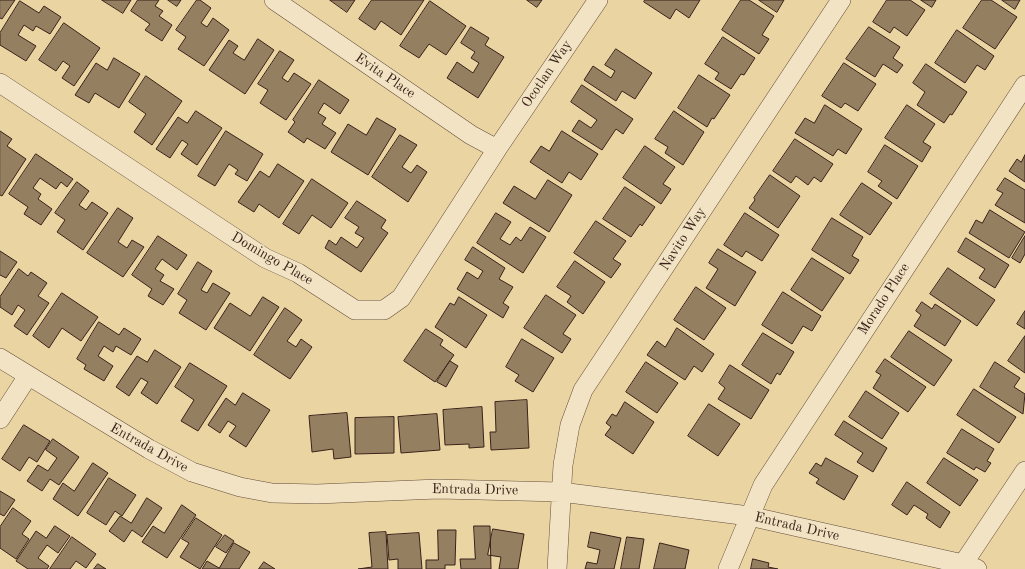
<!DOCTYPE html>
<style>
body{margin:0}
canvas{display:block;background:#ead4a2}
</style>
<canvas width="1025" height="569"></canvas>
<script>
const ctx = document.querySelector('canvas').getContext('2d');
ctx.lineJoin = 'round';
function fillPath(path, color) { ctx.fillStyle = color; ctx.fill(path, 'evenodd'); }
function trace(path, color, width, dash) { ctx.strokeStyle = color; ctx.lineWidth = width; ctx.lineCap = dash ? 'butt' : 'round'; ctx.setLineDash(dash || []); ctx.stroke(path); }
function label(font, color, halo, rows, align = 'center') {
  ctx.font = font + ' "Old Standard TT",serif'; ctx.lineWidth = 3.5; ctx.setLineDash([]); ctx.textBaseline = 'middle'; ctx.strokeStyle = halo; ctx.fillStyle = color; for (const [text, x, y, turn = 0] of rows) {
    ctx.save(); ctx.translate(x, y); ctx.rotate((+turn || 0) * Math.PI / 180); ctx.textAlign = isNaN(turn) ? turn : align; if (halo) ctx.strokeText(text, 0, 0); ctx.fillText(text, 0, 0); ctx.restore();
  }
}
const building = new Path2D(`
 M0,0H15L2,19L0,18Z
 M102,0H131L123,13Z
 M138,0H159L155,6L163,11L159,16L172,25L162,41L145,30L150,24L131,11Z
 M168,0H181L177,6Z
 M197,0H200L211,8L201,23L207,27L213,18L229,30L204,66L178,49L186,37L176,30Z
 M330,0H355L347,12Z
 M372,0H424L401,35L381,21L375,30L359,19Z
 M527,0H542L537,7Z
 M645,0H700L689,18L676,9L670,19L644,2Z
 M741,0H749L774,16L762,35L769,39L759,54L722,30Z
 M759,0H784L777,12Z
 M887,0H910L925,10L907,36L894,27L890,33L873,22Z
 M921,0H936L932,7Z
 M982,0H991L1017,17L995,49L963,28Z
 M1002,0H1020L1015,9Z
 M20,1L39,13L44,6L61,17L50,34L36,26L33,31L24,25L18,35L36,46L26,61L0,45V33Z
 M430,1L466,26L446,55L429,44L419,58L400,46Z
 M64,23L100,48L74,86L62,78L70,66L63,61L56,71L39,60Z
 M471,27L489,38L485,45L504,57L478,98L447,78L457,62L473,73L479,63L471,58L475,52L461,43Z
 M869,27L900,47L893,58L903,65L897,73L883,64L875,77L846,59Z
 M957,30L994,56L985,70L977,65L965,83L935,63Z
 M723,37L755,58L744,75L741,74L731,89L715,79L719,73L705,64Z
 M258,39L274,50L245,94L209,70L229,40L238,46L233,53L244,60Z
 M616,49L652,73L635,99L622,91L616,101L584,80L593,66L611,78L615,71L605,65Z
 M280,51L294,60L282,78L288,82L294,73L311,84L286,120L260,103L268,90L258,84Z
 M114,58L140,74L119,108L95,93L89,103L75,95L96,63L107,70Z
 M844,63L876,84L858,111L845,103L841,108L822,96Z
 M926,64L967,92L952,115L950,114L944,123L917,105L925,92L913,83Z
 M699,75L730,95L714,119L712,118L707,127L678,108Z
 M146,76L182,101L152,145L134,132L146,114L129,102Z
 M319,80L349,100L340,114L324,103L318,113L326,118L322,124L336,133L325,149L307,138L304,143L288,132L295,122L293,120Z
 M582,85L633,119L623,134L616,129L602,150L572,131L579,120L591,128L597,120L571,102Z
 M825,105L862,129L846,154L838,149L833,156L795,133L805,118L814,123Z
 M907,105L935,124L923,142L931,147L922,162L885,138Z
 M196,111L222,128L197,165L181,154L188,144L182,140L170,158L156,149L178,117L187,123Z
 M674,111L704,132L683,165L665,153L668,147L655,139Z
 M377,118L396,129L368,175L331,152L348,124L366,135Z
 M0,131L12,139L7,146L26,159L2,196L0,195Z
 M226,131L263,154L247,181L235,174L238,170L229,164L215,186L198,176Z
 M562,131L598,154L581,180L569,172L562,183L530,162L541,146L549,151Z
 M400,135L417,145L402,167L411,173L417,165L427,172L408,202L372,177Z
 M795,139L833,164L821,182L814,177L808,185L796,176L791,183L773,171Z
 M885,145L918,166L897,199L878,186L882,181L868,172Z
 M645,146L675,167L663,184L671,189L661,204L623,178Z
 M36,154L73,179L67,187L61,182L56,189L40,178L33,188L41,194L38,199L52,209L41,225L24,214L28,207L9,194Z
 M1025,155V182L1009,171L1017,159L1021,162Z
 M278,164L304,181L279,218L259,204L254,212L238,202L260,171L269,177Z
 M770,175L800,196L778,228L749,208L755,200L754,198Z
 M1005,178L1025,190V223L995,205L1003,193L997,190Z
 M312,179L348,203L331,228L312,215L299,234L283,224Z
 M548,180L572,195L549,232L503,203L514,186L535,199Z
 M77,182L89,191L79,205L86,210L92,202L108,213L83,250L57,232L65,220L55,213Z
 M862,183L892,203L870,235L840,215Z
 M625,187L655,207L642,226L640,224L631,237L603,219Z
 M357,201L386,220L381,228L388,233L361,272L325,248L329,240L336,245L341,237L357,248L364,238L355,233L359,227L345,218Z
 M118,208L133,218L118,242L127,248L132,240L144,247L123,277L87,253Z
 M990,210L1025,232L1009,258L969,233L976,220L982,223Z
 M496,213L511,222L500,239L510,245L516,237L521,241L530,227L546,237L523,273L477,243Z
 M745,213L779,235L762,261L746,251L742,257L724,245Z
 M832,218L863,237L852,256L859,260L850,274L812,250Z
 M596,221L626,241L613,259L621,264L611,278L574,253Z
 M158,236L187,255L177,270L162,259L155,269L164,275L160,281L174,289L163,305L148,296L152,289L132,275Z
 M1025,236V254L1020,263L1012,258Z
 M966,238L1009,265L995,288L979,278L985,269L958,252Z
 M473,247L505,268L499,279L513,287L503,303L509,307L503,318L457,289L467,272L478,279L483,271L465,260Z
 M718,249L756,272L735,306L706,288L718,269L709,263Z
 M0,251L17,262L6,278L0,275Z
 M812,258L844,278L822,311L791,290Z
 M575,261L605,282L583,314L567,302L571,296L557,287Z
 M198,262L212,271L201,290L207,293L213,283L230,293L206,330L179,313L187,300L178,294Z
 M948,268L995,300L977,326L930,294Z
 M19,269L28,276L31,272L47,283L38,296L49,303L27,335L14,326L25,310L18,305L12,315L0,307V297Z
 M696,287L726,308L704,340L674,320Z
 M783,292L821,316L812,331L803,326L792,344L762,325Z
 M62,293L98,317L81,341L62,328L49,348L33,336Z
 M546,295L576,315L563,334L571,339L562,353L524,328Z
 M263,297L279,307L250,351L214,328L230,303L250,316Z
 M459,297L487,315L466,348L435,327L450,303L454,305Z
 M922,302L932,309L935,304L961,321L945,346L914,326L921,315L916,311Z
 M285,308L302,320L287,341L296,347L301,339L312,347L290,379L254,355Z
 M1025,311V329L1017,324Z
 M99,322L119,335L124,328L141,339L131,355L116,346L113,352L104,346L98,356L113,366L104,381L84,369L86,365L77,359Z
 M677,328L714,354L702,372L694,366L685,380L647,355L657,341L665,347Z
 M426,329L443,340L440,345L454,355L435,382L404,361Z
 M909,331L952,360L934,386L891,357Z
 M763,333L794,352L780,375L777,373L771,384L742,365Z
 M1025,336V373L1008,361Z
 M522,339L554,358L533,392L515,381L519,375L506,367Z
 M155,350L181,367L157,404L141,393L148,382L141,378L129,396L116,387L137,356L147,362Z
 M885,359L926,387L908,412L873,388L881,375L876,372Z
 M450,361L458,366L446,387L437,382Z
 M646,362L678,383L657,413L626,392Z
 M995,362L1020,378L1014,387L1025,394L1023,414L980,387Z
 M190,363L227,386L198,431L181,421L194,400L175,387Z
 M730,365L769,390L751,419L718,399L725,388L719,383Z
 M974,389L1016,417L999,443L957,415Z
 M866,391L899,413L882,439L849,417Z
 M243,393L270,410L246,447L229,436L236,426L228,421L220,433L208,425L226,398L235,405Z
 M527,400L529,448L491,450L490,432H496L495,402Z
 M625,402L654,422L633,454L605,435L611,427L606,423L612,414L616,416Z
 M709,404L740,424L718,456L688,436Z
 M482,407L484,447L469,448V444L445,445L443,410Z
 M347,413L351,457L334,459L333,449L312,452L309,416Z
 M437,414L440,450L401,453L398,417Z
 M394,417V453L355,454V418Z
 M844,421L887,448L873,472L857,462L863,453L835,435Z
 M24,425L50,441L37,462L29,457L20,471L2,459Z
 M962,429L994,449L987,461L991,463L985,472L976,467L974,470L947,453Z
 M53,439L79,457L59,485L50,479L42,491L27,481L38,465L48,471L57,458L46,450Z
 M826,458L858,476L844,500L816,483L819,479L809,473L816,463L821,466Z
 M944,458L978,480L960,506L927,483Z
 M93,463L108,473L78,516L53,499L63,483L74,491Z
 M109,478L136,495L122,516L115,511L106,525L87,513Z
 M907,482L950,512L940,528L926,518L928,514L914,505L907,515L892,505Z
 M0,491L15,500L4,516L0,514Z
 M147,498L162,508L142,537L132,530L124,542L109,531L120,516L131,523Z
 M182,505L196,515L167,558L142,542L153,526L164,533Z
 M13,508L31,521L22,534L29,539L16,559L0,548V527Z
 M196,518L222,535L200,569L180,557L189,543L182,539Z
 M55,526L70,536L58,553L47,545L38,558L49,566L47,569H28L16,561L36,531L46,538Z
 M474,526H490L491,569H461L460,559H475Z
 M493,529L524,534L518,569H499L501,557L488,555Z
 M438,530H456L455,565H445V569H426V560H438Z
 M386,532L388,569H358L372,567L369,533Z
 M591,532L621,538L614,569H585L587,562L597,564L600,550L588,547Z
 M419,533L422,569H398V559L389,560L387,535Z
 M225,535L234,541L226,553L216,547Z
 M72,537L96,554L86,568L76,561L70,569H50Z
 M627,537L644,539L639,569H621Z
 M234,543L250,552L239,569H202L207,561L219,568Z
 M660,543L689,550L685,569H654Z
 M753,559L769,563L768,567L778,569H751Z
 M264,562L275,569H259Z
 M98,564L106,569H94Z`);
fillPath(building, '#957f61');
trace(building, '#39221a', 1);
const minor = new Path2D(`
 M274,0L471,135L497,149
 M0,83L265,258L298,273L355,310H384L401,298L497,149L598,0
 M0,358L149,449L192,472L240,487L272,493L317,494L438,489L561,492L749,516L963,564L977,569
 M0,419L28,376
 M963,564L1025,471
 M557,569L563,465L570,425L583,390L841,0
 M728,569L763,485L1025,85`);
trace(minor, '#654e3c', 20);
trace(minor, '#f1e3c3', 19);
label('14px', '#39221a', '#f1e3c3', [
 ["Ocotlan Way",547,74,-56],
 ["Evita Place",385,76,34],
 ["Navito Way",683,239,-57],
 ["Domingo Place",272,259,30],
 ["Morado Place",884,299,-57],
 ["Entrada Drive",149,448,29],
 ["Entrada Drive",475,490,1],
 ["Entrada Drive",797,527,13]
]);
</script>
